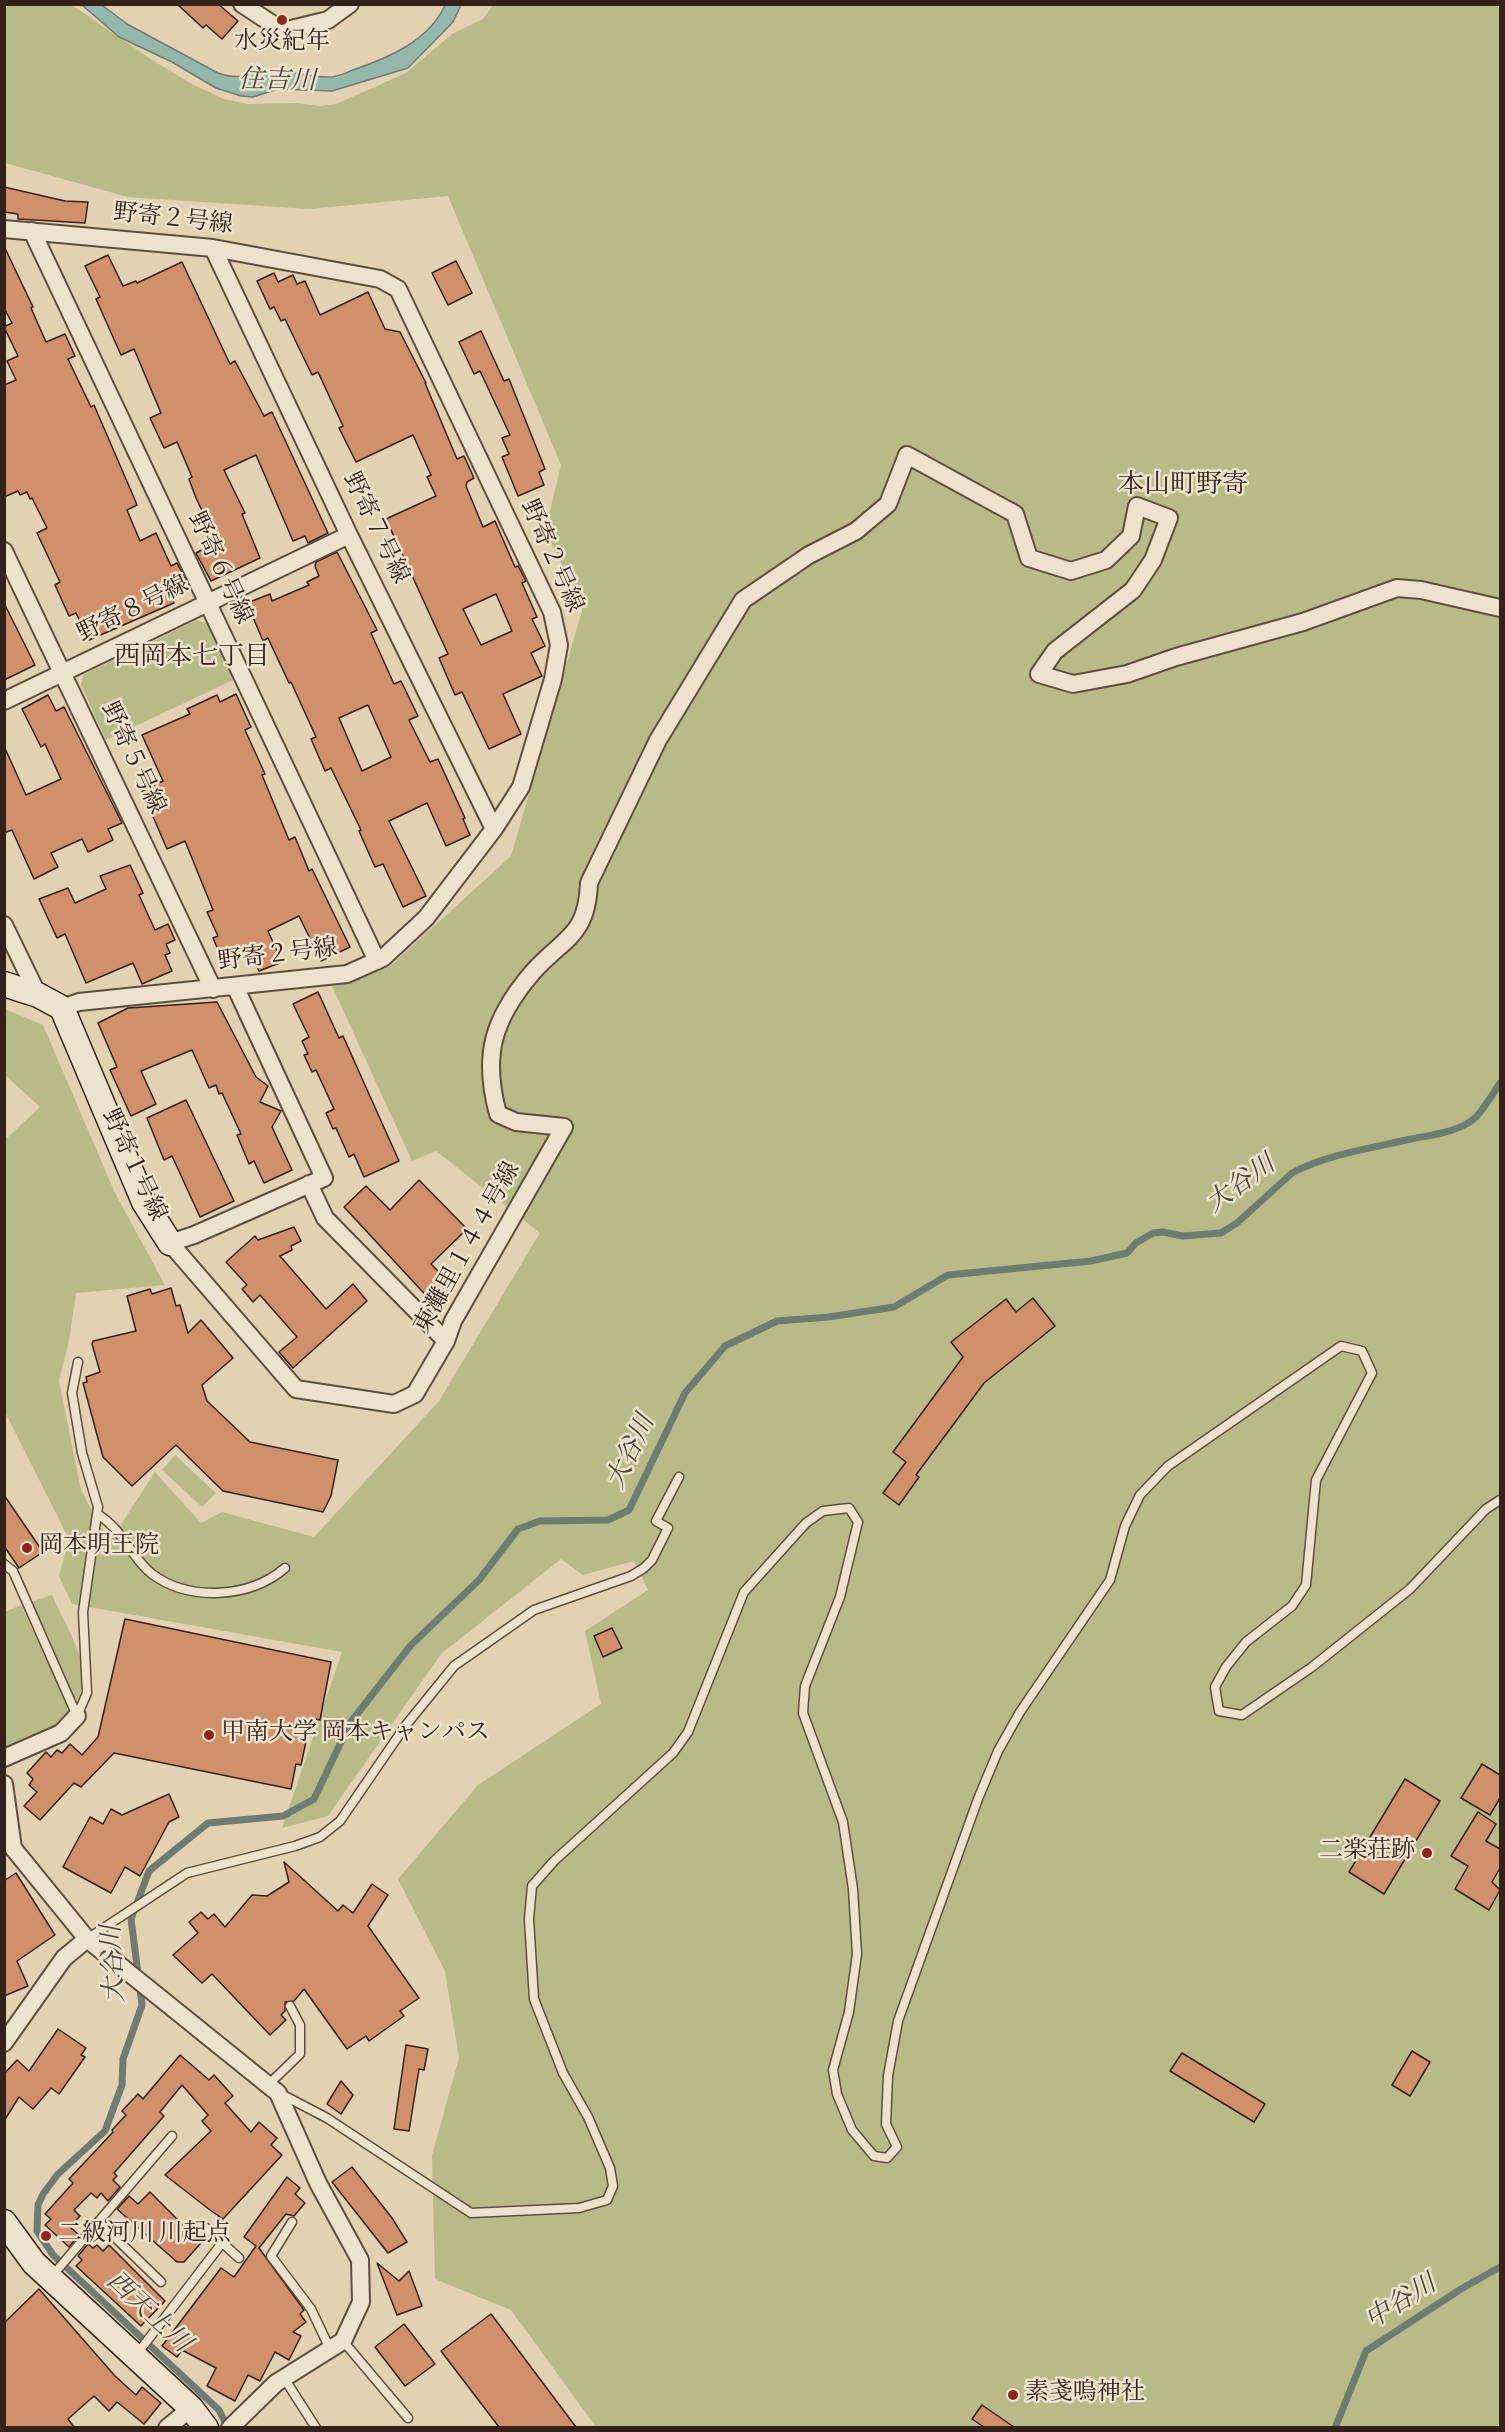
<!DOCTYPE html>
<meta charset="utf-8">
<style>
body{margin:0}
#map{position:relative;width:1505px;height:2432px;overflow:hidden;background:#e3d2b1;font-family:Vollkorn,serif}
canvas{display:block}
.frame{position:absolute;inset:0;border:6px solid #332219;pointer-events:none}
</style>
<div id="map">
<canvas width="1505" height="2432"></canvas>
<div class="frame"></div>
</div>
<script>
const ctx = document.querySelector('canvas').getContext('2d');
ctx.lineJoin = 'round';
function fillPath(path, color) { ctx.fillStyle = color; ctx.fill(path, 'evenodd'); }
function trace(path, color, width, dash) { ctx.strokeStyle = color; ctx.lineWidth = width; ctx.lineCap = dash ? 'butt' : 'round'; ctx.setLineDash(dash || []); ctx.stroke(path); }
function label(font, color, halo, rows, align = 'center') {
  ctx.font = font + ' Vollkorn,"Noto Serif JP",serif'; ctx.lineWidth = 5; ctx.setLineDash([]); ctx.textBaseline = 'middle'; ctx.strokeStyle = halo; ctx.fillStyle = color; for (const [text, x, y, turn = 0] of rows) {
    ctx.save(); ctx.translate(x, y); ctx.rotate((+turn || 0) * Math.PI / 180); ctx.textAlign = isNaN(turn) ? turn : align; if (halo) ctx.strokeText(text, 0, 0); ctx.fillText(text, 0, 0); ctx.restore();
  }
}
fillPath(new Path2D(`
 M5,5H72L152,60L192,84L224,99L248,104L297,103L320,106L336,104L406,73L452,34L483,19L493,5H1500V2427H596L511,2310L435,2279L432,2155L459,2058L445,1971L398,1879L478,1785L601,1704L585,1631L648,1590L634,1561L583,1575L561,1559L441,1654L328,1816L282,1828L342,1652L72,1604L59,1576L69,1539L5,1412V1140L40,1107L5,1075V1009L43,1025L115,1193L165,1285L76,1293L69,1341L59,1381L81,1490L109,1543L155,1472L201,1523L222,1512L314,1537L439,1401L540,1233L436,1151L412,1161L332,986L353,982L389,967L511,856L583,607L545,531L561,465L448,196L309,209L128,197L5,163Z
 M197,620L208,624L233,680L106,740L81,685L83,675Z
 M175,1455L216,1493L202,1507L162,1470Z
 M52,1595C66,1627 96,1669 76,1702L31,1602Z
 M21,1605L71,1713L56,1730L5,1751V1612Z`), '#b8bb88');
const water = new Path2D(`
 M82,5H102L127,24L218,73C248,83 253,68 276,70C293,72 310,77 327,77C336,78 345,73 353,70C388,58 429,41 445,5H461L453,22L408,68L332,91L278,89L253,97L241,96L216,88L172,62L119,37Z`);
fillPath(water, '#95b8ad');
trace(water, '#6e7c72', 1.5);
trace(new Path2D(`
 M228,2428L219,2410L53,2255L37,2231L38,2205L43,2194L58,2174L105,2131L122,2085L123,2059L142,2005L131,1919L149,1871L208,1823L283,1816L314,1799L350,1723L411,1645L479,1580L518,1529L540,1521L608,1520L629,1510L685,1393L725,1346L777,1321L829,1317L894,1307L948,1275L1091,1261L1127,1253L1136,1243L1153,1233L1163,1232L1183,1236L1221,1233L1237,1223L1292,1173C1328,1154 1372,1148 1411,1139C1431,1135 1460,1132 1476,1117C1485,1107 1493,1094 1500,1083
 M1335,2428L1366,2351L1461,2289L1500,2267`), '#6e7c72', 7);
const building = new Path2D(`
 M177,4H218L238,21L222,39L206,25L203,28Z
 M4,187L65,201L88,202L85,223L18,219V214L4,212Z
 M4,246L33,307L31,308L46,342L65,334L75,356L68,359L91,407L94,405L135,500L137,505L127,510L140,541L156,533L171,566L177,563L186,580L167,589L174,603L89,640L76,613L69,616L55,585L60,582L37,533L47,528L32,498L30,499L27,492L20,495L18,491L4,497V385L16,380L7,361L18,356L4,327L12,323L4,308Z
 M108,255L123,286L136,281L137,283L182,262L230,364L235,361L264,416L272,412L328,533L308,543L305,536L293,541L256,455L224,470L245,513L242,514L260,558L211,581L196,553L217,542L196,498L189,479L192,477L177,442L164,448L150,418L161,413L134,349L121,355L96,299L100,297L85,266Z
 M456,261L472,293L448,305L432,273Z
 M274,273L278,282L293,275L297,284L305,281L320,315L368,292L385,329L400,332L426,383H425L457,459L464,456L474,478L467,482L466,486L483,527L495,521L515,567L518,566L526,581L522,583L537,617L532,619L545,646L531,653L542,676L503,694L521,734L489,749L462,692L455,695L439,658L448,654L386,519L436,496L427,477L431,475L413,435L356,462L339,428L343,426L318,372L312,375L285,319L281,321L274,307L270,309L257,281ZM496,594L512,631L481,645L463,609Z
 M481,331L504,381L509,379L545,469L539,472L544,485L518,496L502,457L509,454L502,438L510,435L480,371L474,374L459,342Z
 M337,552L377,630L371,633L394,684L401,681L418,716L409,720L430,762L438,759L465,818L463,819L470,835L446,846L427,803L389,821L426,896L403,907L383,864L375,867L359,831L361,830L331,768L325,771L311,739L316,737L291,682L289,683L268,638L263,641L247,603L270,594L272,601L309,585L307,582L319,576L315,566L316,562ZM368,705L391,757L362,771L339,718Z
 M4,603L35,665L4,680Z
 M236,694L251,727L245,730L265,774L262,775L289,840L295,837L309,871L312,869L350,947L321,961L299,916L268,931L282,962L259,971L249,948L222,959L213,938L218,936L207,912L213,910L185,841L167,849L142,791L163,781L142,735L190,714L187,709L217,695L220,702Z
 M48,695L56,711L64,707L122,823L108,829L113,840L88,852L82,839L51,853L58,867L34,879L12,830L4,833V746L26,795L61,779L45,744L41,747L22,709Z
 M130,865L143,893L139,895L155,930L168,924L175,940L166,944L170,953L165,955L172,971L142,984L133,963L86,983L65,934L57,938L39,899L68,888L75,903L106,889L100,876Z
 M318,992L339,1038L343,1036L399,1161L364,1177L354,1154L349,1157L336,1128L333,1129L326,1113L334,1109L316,1070L312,1072L304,1055L308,1054L302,1041L309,1037L293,1004Z
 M217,1002L256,1077L268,1086L260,1102L281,1111L272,1127L292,1170L264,1183L254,1161L249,1164L237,1135L241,1134L222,1093L219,1094L216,1085L209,1088L192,1050L141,1071L156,1104L131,1116L110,1070L117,1067L98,1023L128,1008Z
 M186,1100L234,1201L200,1217L172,1156L164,1160L147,1118Z
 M419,1180L467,1229L431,1264L452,1285L434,1304L344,1207L366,1186L390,1210Z
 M294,1227L301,1241L291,1246L292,1250L280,1256L326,1309L353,1284L367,1301L293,1368L279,1352L297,1337L260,1295L253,1302L242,1289L247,1285L226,1262L255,1236L258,1240Z
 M171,1288L176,1306L180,1305L188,1333L201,1320L233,1358L202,1385L207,1401L250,1442L338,1460L331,1496L323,1512L223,1491L176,1445L132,1486L103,1457L83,1383L87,1382L86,1377L100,1372L92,1344L93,1341L136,1331L127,1296L150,1289L152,1294Z
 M1033,1298L1055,1326L984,1383L916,1475L919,1477L899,1505L883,1493L906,1462L893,1452L963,1357L951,1342L1006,1299L1016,1312Z
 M4,1495L43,1552L19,1568L4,1546Z
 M125,1619L331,1662L320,1720L311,1718L301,1765L296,1764L291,1789L114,1753L81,1787L74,1783L40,1820L24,1806L37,1792L29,1785L33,1779L27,1773L46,1752L51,1757L57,1750L62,1753L70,1744L82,1755L98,1737Z
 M612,1628L622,1648L603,1657L594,1636Z
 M1482,1764L1500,1775V1798L1490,1815L1461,1798Z
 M1405,1779L1440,1801L1384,1894L1349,1872Z
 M169,1794L179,1817L169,1822L140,1876L125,1867L111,1893L63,1867L90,1817L103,1824L111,1809L122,1815Z
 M1478,1812L1496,1824L1486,1841L1500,1849V1868L1492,1882L1500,1890L1489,1910L1455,1889L1468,1866L1451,1856Z
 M284,1862L338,1911L343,1905L353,1913L372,1884L388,1895L368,1926L419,1998L400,2011L404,2016L369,2041L366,2036L347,2049L304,1989L294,2001L285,2002V2011L281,2015L286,2020L270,2035L212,1974L202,1983L173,1955L198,1933L189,1922L201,1912L208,1919L214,1914L225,1927L252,1895L267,1896L289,1882Z
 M16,1873L55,1935L17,1961L28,1986L4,1996V1881Z
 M58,2029L86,2048L81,2055L85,2057L59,2094L51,2088L33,2109L19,2097L4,2121V2074L17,2060L29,2071Z
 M406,2045L428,2049L424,2070L419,2069L409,2131L394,2129Z
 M1412,2051L1430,2062L1410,2096L1392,2085Z
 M1182,2053L1265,2104L1254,2122L1170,2071Z
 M180,2055L209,2080L214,2075L233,2096L225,2103L251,2132L259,2122L277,2138L271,2145L282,2155L223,2219L210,2210L165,2175L211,2131L202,2121L208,2115L182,2085L160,2112L164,2116L114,2173L117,2176L113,2180L120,2187L108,2201L101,2193L97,2198L91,2193L74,2210L80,2216L70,2227L79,2235L69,2247L45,2225L51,2219L45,2214L73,2183L69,2179L113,2132L112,2130L126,2115L122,2111L138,2094L143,2099Z
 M341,2081L353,2095L341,2114L327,2104Z
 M352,2167L392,2218L407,2242L388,2253L332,2182Z
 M287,2177L300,2188L295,2194L305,2203L294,2216L286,2214L259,2248L304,2310L300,2314L306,2322L293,2332L301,2336L289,2360L275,2352L260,2381L248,2375L235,2401L207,2386L216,2368L182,2350L177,2357L162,2346L221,2268L234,2277L256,2246L244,2237Z
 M150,2192L201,2243L184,2262H177L117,2209L129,2196L138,2204Z
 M88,2244L93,2248L97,2245L103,2251L109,2245L165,2301L141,2326L76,2266L82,2260L78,2256Z
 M377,2263L399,2281L409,2271L422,2306L397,2315Z
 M39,2289L115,2376L136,2395L142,2387L161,2403L144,2424L117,2402L109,2411L94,2396L68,2419L74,2427H4V2323Z
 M491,2314L576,2427H499L441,2351Z
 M404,2324L435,2364L405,2386L375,2347Z
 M982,2405L1014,2427H984L972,2419Z`);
fillPath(building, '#d0906c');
trace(building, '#332219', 1.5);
const lane = new Path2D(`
 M78,1362L72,1393L82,1453L98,1507L97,1514
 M4,1564L13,1571L77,1716
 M77,1716L87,1693L83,1612L97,1514C124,1530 131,1558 152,1574C190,1602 250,1598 285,1568
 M87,1939L187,1873L295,1846L320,1837L340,1821L406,1725L454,1666L534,1610L631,1576L644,1568L652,1560L668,1528L656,1521L679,1477
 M268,2085L300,2054V2025L290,2006
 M281,2094L327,2118L471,2213L579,2208L607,2200L613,2186L610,2168L588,2117L563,2073L534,1999L529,1919L532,1886L554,1861L673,1753L688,1732L744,1592L806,1523L823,1511L849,1508L858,1522L840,1597L805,1686L803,1713L843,1822L853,1889L857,1954L849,2012L833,2070L837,2094L852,2130L874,2156L887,2158L897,2147L886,2124L888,2076L898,2021L978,1799L998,1751L1020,1712L1110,1580L1125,1526L1140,1495L1168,1466L1341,1346L1362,1351L1372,1373L1316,1480L1306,1585L1292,1606L1246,1642L1226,1667L1215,1687L1219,1711L1242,1715L1312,1667L1410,1589L1486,1509L1500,1500
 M99,2222L161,2282
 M292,2222L271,2256L311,2309L330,2349
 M205,2227L239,2258
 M52,2276L172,2136
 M343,2341L408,2418
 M137,2354L222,2243
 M284,2378L316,2428`);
const street = new Path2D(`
 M242,4L283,31L328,20L350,4
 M4,229L213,248L380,279L398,289L552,612L559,645L553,679L521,787L494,829L426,918L383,958L347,974L79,1002L62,1008
 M32,231L377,961
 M213,248L349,535L494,829
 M4,551L213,989
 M4,701L349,535
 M4,925L38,995
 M235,986L324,1178L194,1235L170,1243L296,1389L394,1404L415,1394L446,1341L453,1321L564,1127L516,1122L498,1114C482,1055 493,1019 532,973C564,937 587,937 589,883L658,740L743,600L809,555L856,531L888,504L907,455L1015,514L1029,558L1071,571L1106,560L1131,536L1137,506L1169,518L1153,560L1133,590L1055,651L1039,674L1073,684L1127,674L1176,657L1303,622L1397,588L1421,590L1500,608
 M309,1184L325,1218L446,1341
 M4,1758L61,1733L77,1716
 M4,1784L13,1848L87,1939L278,2093L318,2183L360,2260L361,2302L343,2341L276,2383L230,2428
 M4,2043L64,1958L87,1939
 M167,2428L191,2408`);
const secondary = new Path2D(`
 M4,984L38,995L62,1008L144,1202L170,1243
 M4,2222L34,2263L191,2408L206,2428`);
trace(lane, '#5f4e3f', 11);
trace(street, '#5f4e3f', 20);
trace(secondary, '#332219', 27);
trace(lane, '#ede2cc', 8);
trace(street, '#ede2cc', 16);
trace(secondary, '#ede2cc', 24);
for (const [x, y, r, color] of [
 [282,20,6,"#8f2418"],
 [27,1548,6,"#8f2418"],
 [209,1735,6,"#8f2418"],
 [1427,1853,6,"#8f2418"],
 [46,2236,6,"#8f2418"],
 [1013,2395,6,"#8f2418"]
]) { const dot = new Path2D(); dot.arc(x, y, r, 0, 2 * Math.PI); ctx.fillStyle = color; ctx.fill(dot); trace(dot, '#ede2cc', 2); }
label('24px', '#332219', '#ede2cc', [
 ["水災紀年",282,44,"center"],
 ["岡本明王院",39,1548],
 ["甲南大学 岡本キャンパス",221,1735],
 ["二楽荘跡",1415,1853,"right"],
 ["二級河川 川起点",58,2236],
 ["素戔嗚神社",1025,2395]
], 'left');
label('24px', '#332219', '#ede2cc', [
 ["野寄２号線",173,221,6],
 ["野寄７号線",374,529,64],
 ["野寄２号線",550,557,66],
 ["野寄６号線",218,569,65],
 ["野寄８号線",134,611,-26],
 ["野寄５号線",131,759,65],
 ["野寄２号線",278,957,-7],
 ["野寄１号線",132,1166,65],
 ["東灘里１４４号線",469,1249,-61]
]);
label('italic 26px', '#4c483e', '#ede2cc', [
 ["住吉川",277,83,1],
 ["大谷川",1242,1186,-36],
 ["大谷川",633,1453,-65],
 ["大谷川",116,1964,-93],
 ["中谷川",1402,2304,-32],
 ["西天上川",147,2314,43]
]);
label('26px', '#332219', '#ede2cc', [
 ["本山町野寄",1183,487],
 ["西岡本七丁目",192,659]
]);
</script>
